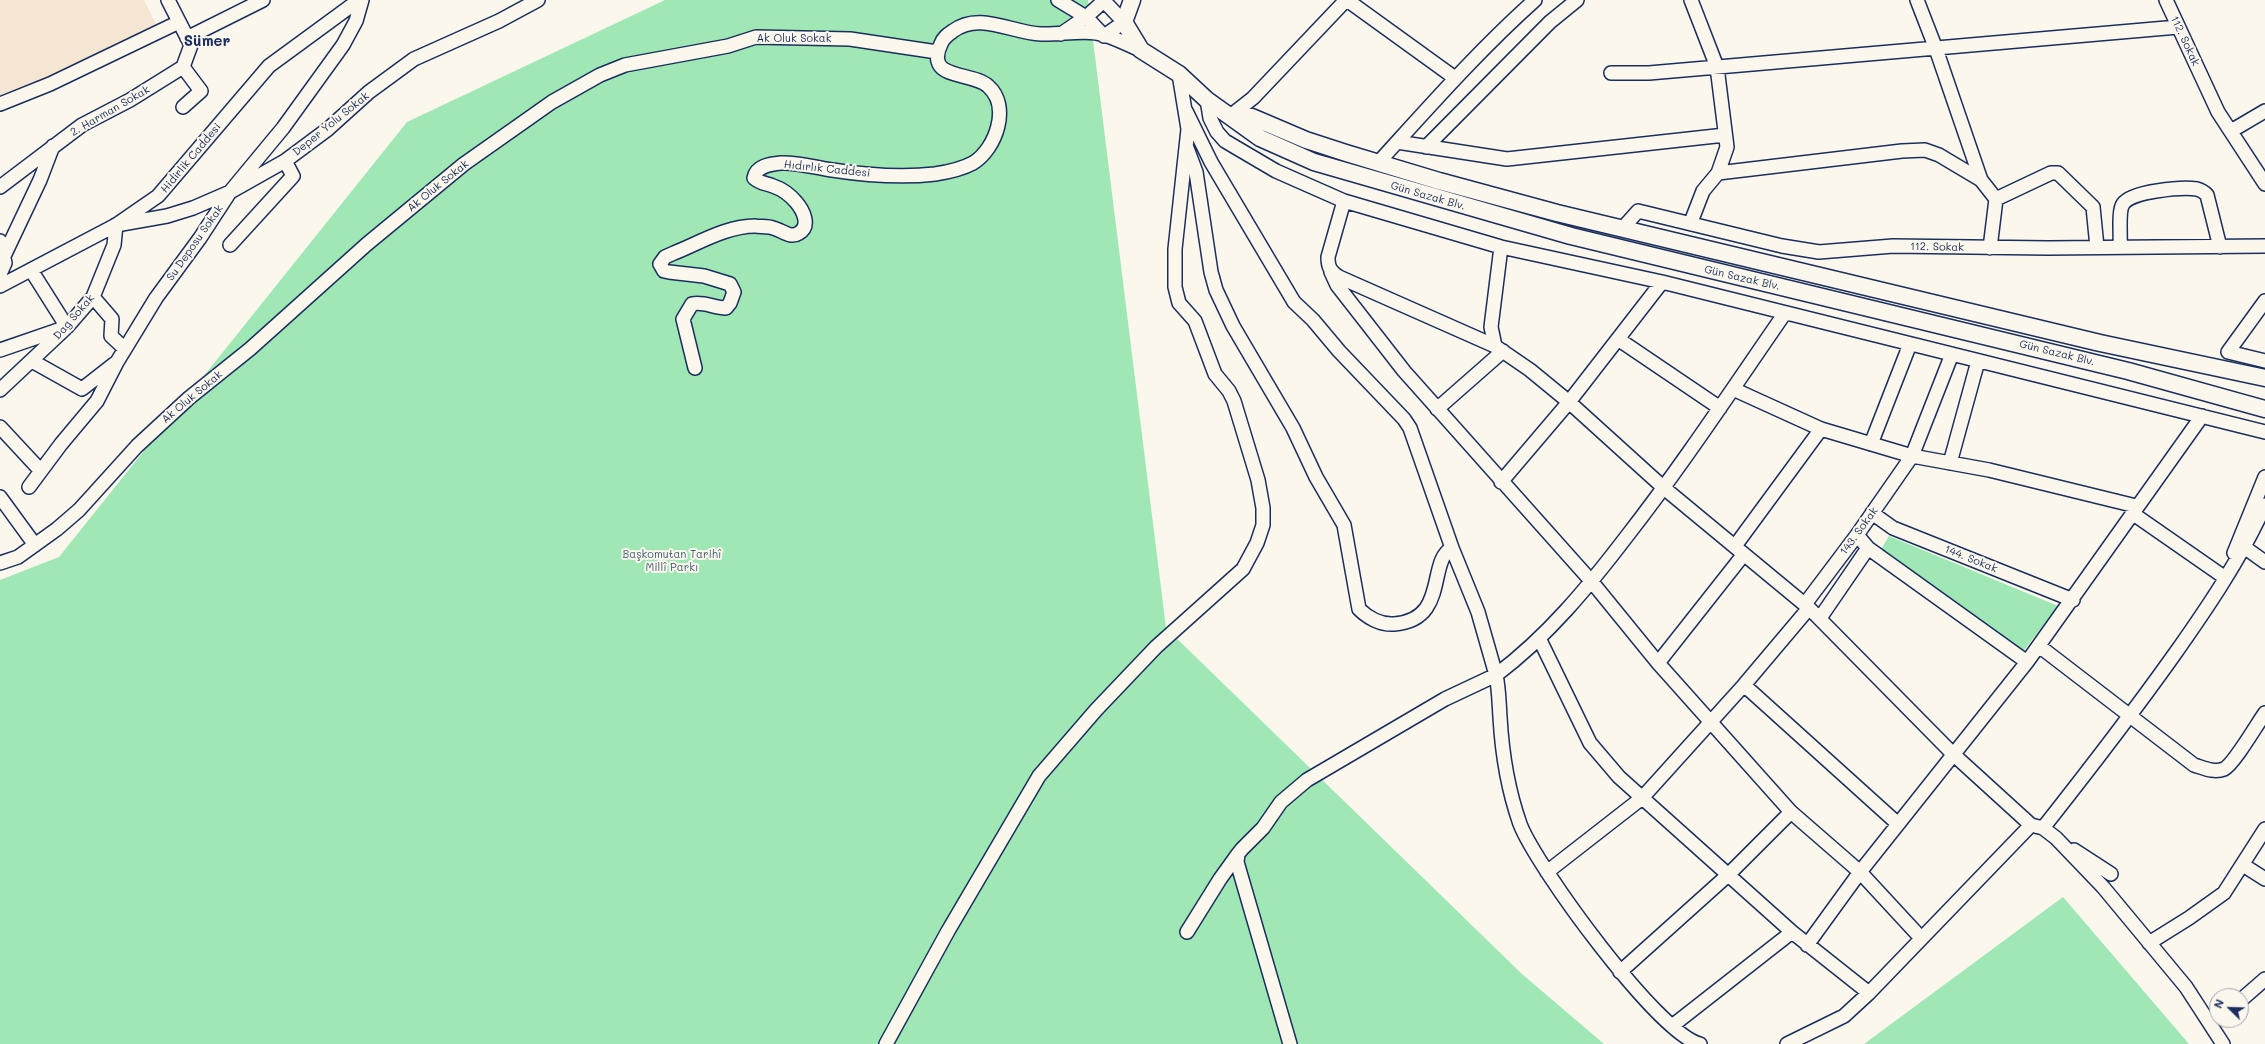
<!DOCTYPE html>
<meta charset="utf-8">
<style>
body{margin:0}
#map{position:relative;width:2265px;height:1044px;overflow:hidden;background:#fbf7ec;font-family:Mali,sans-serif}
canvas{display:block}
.north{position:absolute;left:2209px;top:988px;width:40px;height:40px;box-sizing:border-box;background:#fbf7ec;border:1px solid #a1a7b3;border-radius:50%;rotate:293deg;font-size:11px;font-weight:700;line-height:16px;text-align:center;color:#1b2f5e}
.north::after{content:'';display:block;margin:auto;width:14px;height:18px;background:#1b2f5e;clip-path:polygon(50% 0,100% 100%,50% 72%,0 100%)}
</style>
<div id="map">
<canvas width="2265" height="1044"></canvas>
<div class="north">N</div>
</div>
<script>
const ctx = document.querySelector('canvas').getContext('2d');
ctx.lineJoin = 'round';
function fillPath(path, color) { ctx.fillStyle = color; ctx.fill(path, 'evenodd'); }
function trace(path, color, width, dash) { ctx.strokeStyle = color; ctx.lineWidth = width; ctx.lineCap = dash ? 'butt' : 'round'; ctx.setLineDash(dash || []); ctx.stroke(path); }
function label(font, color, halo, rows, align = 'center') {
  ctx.font = font + ' Mali,sans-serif'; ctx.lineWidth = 4; ctx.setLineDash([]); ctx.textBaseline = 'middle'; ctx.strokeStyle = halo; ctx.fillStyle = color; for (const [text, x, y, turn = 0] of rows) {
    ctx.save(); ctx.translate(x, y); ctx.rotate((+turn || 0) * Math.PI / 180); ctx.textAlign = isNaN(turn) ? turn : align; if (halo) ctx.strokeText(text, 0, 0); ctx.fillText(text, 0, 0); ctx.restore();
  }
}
fillPath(new Path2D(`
 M0,0H144L159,30L0,98Z`), '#f4e6d2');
fillPath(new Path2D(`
 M665,0H1088L1166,628L1522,974L1604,1044H0V580L59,557L407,122Z
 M1889,536L2058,606L2022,653L1880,551Z
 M2063,897L2189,1044H1864Z`), '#9fe8b6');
const minor = new Path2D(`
 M168,0L191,45L183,67L201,91L183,107
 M1058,0L1086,17L1104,36L1124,22L1104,1
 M1347,0L1455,78
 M1691,0L1717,67L1727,147L1718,173
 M1917,0L1936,49L1981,180
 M2166,0L2218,112L2265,184
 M1061,34L1086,17L1105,0
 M187,38L263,0
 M1611,73H1649L2178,27
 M1207,100L1210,118L1217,132L1225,141L1276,171L1344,201L1501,247L1662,282L2265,432
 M0,104L50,84L179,22
 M1186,111L1211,162L1294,302L1313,320L1339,351L1404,419L1410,428L1452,548C1427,561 1449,620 1394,624C1381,625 1368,618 1359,609L1344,525L1316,477L1293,428L1233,326L1216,290L1211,272L1196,172L1187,148
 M1230,116L1253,98L1346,0
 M2231,131L2265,111
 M1397,142L1507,159L1725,135
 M1426,147L1550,22L1577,0
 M1378,163C1429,107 1479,50 1535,0
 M0,187L82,125L130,100L183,67
 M1996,199L2051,173H2058L2093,207L2097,247
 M1344,201L1328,257C1328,267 1330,271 1339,277L1495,346L1530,370L1569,402L1664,488L1809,608L1953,754L2031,825L2043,828L2056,838L2103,887L2186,987L2223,1044
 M1691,222L1703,191L1718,173L1902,151L1925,150L1939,155L1981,180L1996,199L1990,248
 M1622,229L1638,211L1782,246L1819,252L1893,246L2048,248L2265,246
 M0,241L5,263L0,274
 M230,245L293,176L285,161
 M2120,247C2121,237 2118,211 2123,204C2131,191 2182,187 2197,189C2201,190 2204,192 2207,195L2220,247
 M4,256L40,180L53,146
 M1331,272L1337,285L1404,371L1592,582L1658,663L1791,812L1860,872L1921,938
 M0,286L116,225L158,196L269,66L359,0
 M93,297L112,319L111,336L125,349
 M2265,301L2228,352L2265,361
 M1618,339L1720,408
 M1495,346L1491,327L1501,247
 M0,350L67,327L31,270
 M32,361L82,389L114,364
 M695,368L683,319L692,304C703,301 714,308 726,308L730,303L734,292L730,284L704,276L669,272L664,271L660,264L665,257L674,253C699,243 727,226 755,226C760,227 768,226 773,228C782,230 790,239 799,233C811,226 803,210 796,202C790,195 782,189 773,186C766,183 761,184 754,178C756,166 770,164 781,163C797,162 816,168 832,170C865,175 902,178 935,174C948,172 962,169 973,163C996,149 1011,106 988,86C976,75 945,77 939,64C936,58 938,50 941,44C943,38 947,35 953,31C979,11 1012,33 1041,34C1058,35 1080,30 1096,33C1111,35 1127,45 1141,50
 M1733,389L1821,429L1912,456L1989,470L2136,506
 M0,390L67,327L93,297L114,245L116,225L167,216L193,208L230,192L285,161L328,129L369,92L414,59L499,21L538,0
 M1437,409L1503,351
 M0,427L40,470
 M1871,444L1910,344
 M1950,463L1978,361
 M1501,482L1569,402L1662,282
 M29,487L61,444L97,401L117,362L156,298L200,238L230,192L283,128L343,45L356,21L362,0
 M0,497L35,545
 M1872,513L1893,528L2073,600
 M2132,513L2224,577
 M1857,535L1868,548L2027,662
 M1735,546L1821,429
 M2244,547L2265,562
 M2234,553L2265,477
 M0,563L18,557L57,529L79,510L137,446L189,398L250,349L367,244L464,164L552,102L600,75L625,65L728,46L756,37L850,39L937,52
 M1805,604L1857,535L1912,456L1952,354
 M1820,618L1868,548
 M1539,638L1590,743L1619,777L1792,932L1869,993
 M2039,646L2194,765C2204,768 2214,773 2224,769C2234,764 2257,724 2265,713
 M1658,663L1744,554
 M1744,685L1898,824
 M2043,828C2088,771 2132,714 2174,655C2208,607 2241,558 2265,505
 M2074,850L2111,874
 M2243,865L2265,879
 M1547,872L1642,798L1744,685L1809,608
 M1187,932L1220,879L1238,854
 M2149,943L2189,918L2224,893L2265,829
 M1807,945L1860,872L2027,662L2202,416
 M1620,972L1728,875L1791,812
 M2241,1000L2265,979
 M1672,1026L1792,932
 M886,1044L948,931L1039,776L1096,710L1156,647L1243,569L1257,543L1263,525V508L1258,480L1234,401L1229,391L1215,374L1195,321L1179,303L1175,287V249L1188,129L1179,74
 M1290,1044L1237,862L1238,854L1242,849L1263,828L1281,802L1307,780L1445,699L1496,675L1478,612L1452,548
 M1700,1044C1659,1035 1536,866 1520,824C1508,790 1502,753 1500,717C1499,703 1499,689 1496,675C1548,636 1588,587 1627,536C1683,464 1733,388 1785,313
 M1787,1044L1844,1016L1869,993L2031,825`);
const major = new Path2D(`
 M1132,0L1124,22L1141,50L1179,74L1207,100L1260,138L1314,162L1571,236L2128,371L2265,409
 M1230,116L1252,117L1306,140L1346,153L1439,181L1557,213L2100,343L2265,378`);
trace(minor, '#1b2f5e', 16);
trace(major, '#1b2f5e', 19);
trace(minor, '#fbf7ec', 13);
trace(major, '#fbf7ec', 16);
label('11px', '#1b2f5e', '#fbf7ec', [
 ["Ak Oluk Sokak",794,39],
 ["112. Sokak",2185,41,65],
 ["2. Harman Sokak",110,111,-30],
 ["Deper Yolu Sokak",331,124,-39],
 ["Hidirlik Caddesi",191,158,-50],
 ["Hıdırlık Caddesi",827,169,6],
 ["Ak Oluk Sokak",438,186,-39],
 ["Gün Sazak Blv.",1428,196,16],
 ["Su Deposu Sokak",195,243,-55],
 ["112. Sokak",1937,247,1],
 ["Gün Sazak Blv.",1742,278,13],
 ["Dag Sokak",74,317,-49],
 ["Gün Sazak Blv.",2057,353,14],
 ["Ak Oluk Sokak",192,397,-40],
 ["143. Sokak",1859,531,-54],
 ["144. Sokak",1971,559,22]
]);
label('11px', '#3c5d74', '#fbf7ec', [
 ["Başkomutan Tarihî",672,555],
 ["Millî Parkı",672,568]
]);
label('bold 15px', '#1b2f5e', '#fbf7ec', [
 ["Sümer",207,41]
]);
</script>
